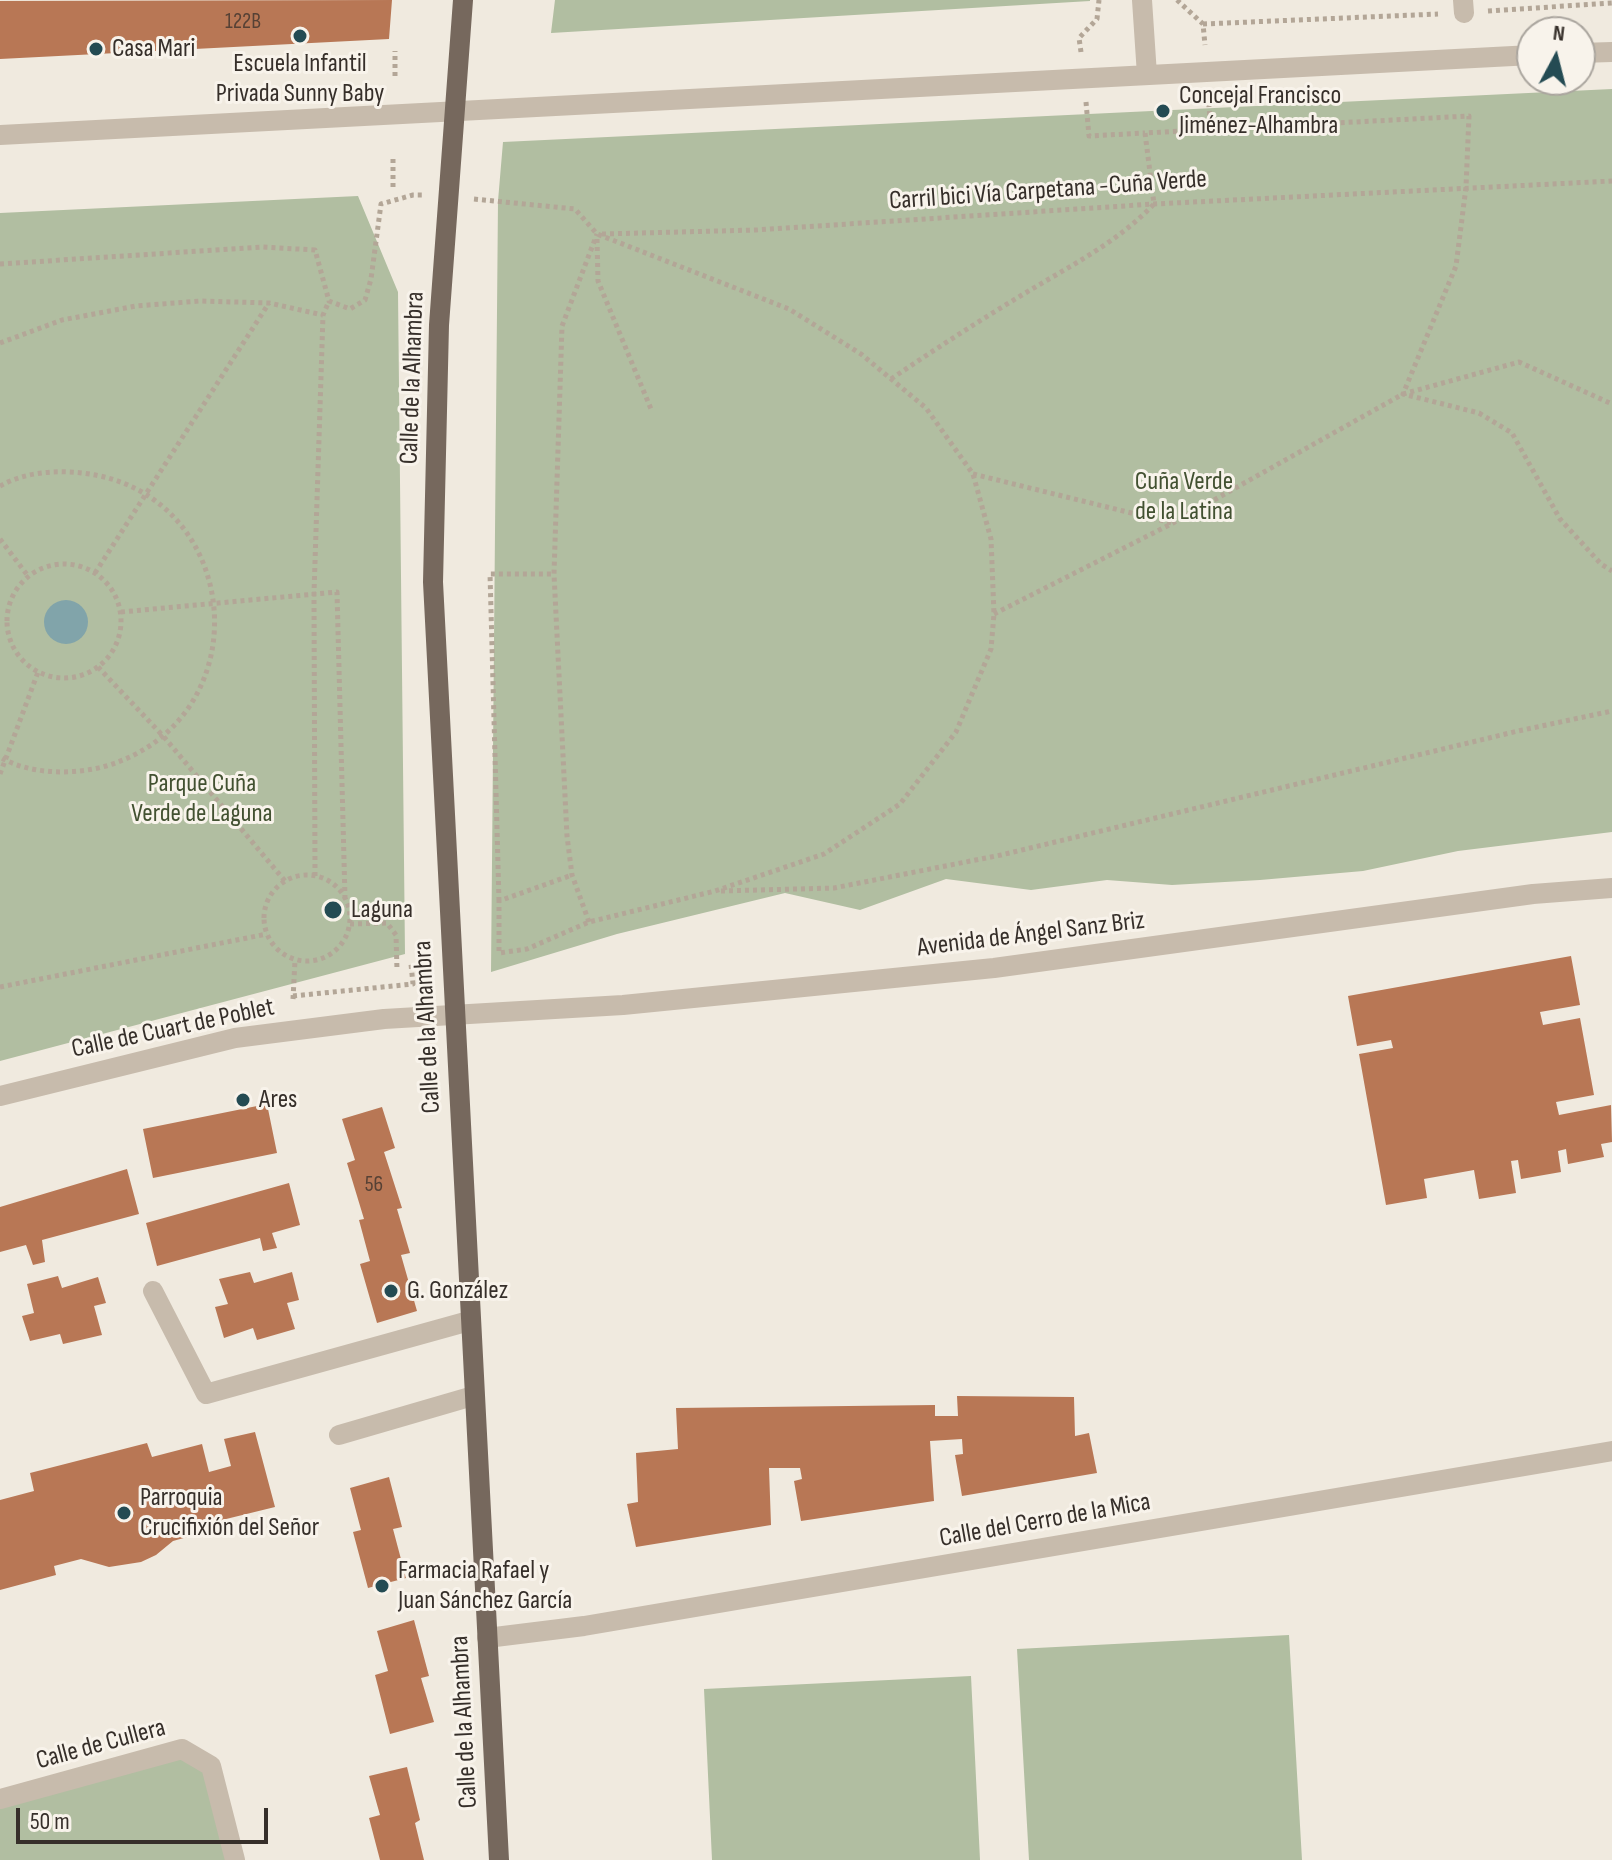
<!DOCTYPE html>
<meta charset="utf-8">
<style>
body{margin:0}
#map{position:relative;width:1612px;height:1860px;overflow:hidden;background:#f0eadf;font-family:"Sofia Sans Condensed",sans-serif}
canvas{display:block}
.north{position:absolute;left:1516px;top:16px;width:80px;height:80px;box-sizing:border-box;background:#f8f3eb;border:2px solid #aaa59e;border-radius:50%;rotate:7deg;font-size:22px;font-weight:700;line-height:32px;text-align:center;color:#362f2a}
.north::after{content:'';display:block;margin:auto;width:28px;height:36px;background:#244b53;clip-path:polygon(50% 0,100% 100%,50% 72%,0 100%)}
.scale{position:absolute;left:16px;top:1808px;width:252px;height:36px;box-sizing:border-box;border:4px solid #362f2a;border-top:0;padding-left:10px;font-size:24px;line-height:28px;white-space:nowrap;color:#362f2a;-webkit-text-stroke:6px #f8f3eb;paint-order:stroke}
</style>
<div id="map">
<canvas width="1612" height="1860"></canvas>
<div class="north">N</div>
<div class="scale">50 m</div>
</div>
<script>
const ctx = document.querySelector('canvas').getContext('2d');
ctx.lineJoin = 'round';
function fillPath(path, color) { ctx.fillStyle = color; ctx.fill(path, 'evenodd'); }
function trace(path, color, width, dash) { ctx.strokeStyle = color; ctx.lineWidth = width; ctx.lineCap = dash ? 'butt' : 'round'; ctx.setLineDash(dash || []); ctx.stroke(path); }
function label(font, color, halo, rows, align = 'center') {
  ctx.font = font + ' "Sofia Sans Condensed",sans-serif'; ctx.lineWidth = 6; ctx.setLineDash([]); ctx.textBaseline = 'middle'; ctx.strokeStyle = halo; ctx.fillStyle = color; for (const [text, x, y, turn = 0] of rows) {
    ctx.save(); ctx.translate(x, y); ctx.rotate((+turn || 0) * Math.PI / 180); ctx.textAlign = isNaN(turn) ? turn : align; if (halo) ctx.strokeText(text, 0, 0); ctx.fillText(text, 0, 0); ctx.restore();
  }
}
fillPath(new Path2D(`
 M555,0H1090V1L551,33Z
 M1612,89V832L1458,851L1363,871L1260,880L1172,885L1107,880L1031,890L946,879L860,910L785,893L617,934L491,972L498,201L503,142Z
 M358,196L398,292L405,954L0,1061V213Z
 M1289,1635L1302,1860H1029L1017,1649Z
 M971,1676L980,1860H712L704,1689Z
 M182,1749L211,1766L235,1860H0V1799Z`), '#b1bea1');
fillPath(new Path2D(`
 M44 622a22 22 0 1 1 44 0a22 22 0 1 1-44 0Z`), '#81a4aa');
fillPath(new Path2D(`
 M392,0L389,39L0,59V1Z
 M1571,956L1580,1005L1540,1012L1543,1025L1580,1018L1594,1095L1556,1102L1559,1115L1611,1105L1612,1142L1601,1144L1604,1157L1568,1164L1566,1149L1558,1151L1561,1172L1521,1179L1518,1160L1511,1161L1516,1193L1479,1199L1474,1170L1424,1179L1427,1198L1386,1205L1359,1054L1393,1048L1391,1040L1357,1046L1348,996Z
 M267,1104L277,1153L153,1178L143,1129Z
 M382,1107L395,1148L384,1152L402,1208L397,1209L410,1253L401,1255L417,1311L377,1323L360,1264L370,1261L359,1220L364,1219L347,1163L355,1160L342,1119Z
 M127,1169L139,1214L42,1240L45,1262L33,1265L26,1245L0,1252V1207Z
 M289,1183L300,1225L272,1233L277,1248L263,1251L260,1238L157,1266L146,1223Z
 M250,1272L254,1283L292,1272L299,1300L287,1303L295,1329L257,1340L253,1328L224,1338L215,1307L228,1304L219,1279Z
 M58,1276L62,1288L98,1277L106,1303L94,1306L102,1335L63,1344L60,1334L30,1341L22,1316L34,1313L27,1284Z
 M957,1396L1074,1397L1075,1436L1089,1433L1097,1473L962,1496L955,1455L963,1454L962,1439L930,1441L934,1501L801,1521L794,1481L802,1479L800,1468H769L771,1525L636,1547L627,1504L638,1502L636,1453L678,1449L676,1408L935,1405V1416H958Z
 M255,1432L275,1507L222,1520L223,1527L173,1541L156,1555L141,1562L109,1567L81,1559L54,1566L56,1575L0,1590V1500L34,1491L30,1473L147,1443L152,1457L202,1444L209,1472L231,1466L224,1439Z
 M389,1477L402,1527L393,1529L406,1578L368,1588L353,1532L361,1530L350,1488Z
 M414,1620L429,1676L421,1678L434,1722L390,1734L375,1675L388,1671L377,1631Z
 M407,1767L420,1820L415,1823L424,1860H380L369,1818L380,1815L369,1776Z`), '#b87755');
trace(new Path2D(`
 M1177,0L1203,24L1205,45
 M1488,11L1612,3
 M1203,24L1438,14
 M1081,52L1079,38L1097,19L1099,0
 M395,76V51
 M1208,95L1211,130
 M1086,102L1089,136L1145,133
 M393,187V157
 M474,199L575,209L597,234L789,309L861,354L926,408L973,474L991,539L994,614L991,649L956,732L900,804L824,854L715,891L589,922L527,949L499,953V901L572,875
 M602,234L756,230L1154,204L1612,181
 M597,239L598,281L651,409
 M0,264L262,247L315,250L329,301L350,309L365,300L371,279L381,204L413,195H424
 M0,343L62,320L136,306L200,301L269,303L323,315
 M891,379C934,350 977,322 1022,295C1068,267 1117,243 1154,204L1145,133L1469,116L1466,187L1456,266L1403,394L1479,413L1512,433L1560,519L1601,564L1612,571
 M973,474L1172,523
 M0,486C25,472 55,470 82,473C244,491 264,719 106,766C74,775 30,775 0,757
 M0,539L28,576
 M7 621a57 57 0 1 1 114 0a57 57 0 1 1-114 0Z
 M95,573L269,303
 M121,612L337,592L345,898
 M994,614L1173,523L1403,394L1519,362L1612,404
 M98,667L164,737L285,881
 M0,774L38,672
 M264 918a43 43 0 1 1 86 0a43 43 0 1 1-86 0Z
 M315,876L314,593L323,315L329,301
 M721,891L834,888L1001,855L1518,731L1612,711
 M499,901L490,574H554
 M589,922L572,875L567,836L554,574L562,326L597,234
 M350,924L387,923L396,935L397,970
 M0,987L267,934
 M293,996L413,984L411,964
 M293,999L295,960`), '#b3a697', 5, [4, 4]);
trace(new Path2D(`
 M1142,0L1147,75
 M1463,0L1464,13
 M1580,53L1612,52
 M0,135L1532,55
 M0,1096L235,1038L384,1019L623,1005L994,968L1533,894L1612,888
 M153,1291L206,1394L469,1321
 M339,1435L473,1396
 M487,1638L584,1626L1612,1451
 M0,1799L182,1749L211,1766L235,1860`), '#c7bbac', 20);
trace(new Path2D(`
 M463,0L439,325L433,582L499,1860`), '#76685d', 20);
for (const [x, y, r, color] of [
 [300,36,8,"#244b53"],
 [96,49,8,"#244b53"],
 [1163,111,8,"#244b53"],
 [333,910,10,"#244b53"],
 [243,1100,8,"#244b53"],
 [391,1291,8,"#244b53"],
 [124,1513,8,"#244b53"],
 [382,1586,8,"#244b53"]
]) { const dot = new Path2D(); dot.arc(x, y, r, 0, 2 * Math.PI); ctx.fillStyle = color; ctx.fill(dot); trace(dot, '#f8f3eb', 3); }
label('22px', '#564135', null, [
 ["122B",243,22],
 ["56",374,1185]
]);
label('26px', '#362f2a', '#f8f3eb', [
 ["Casa Mari",112,49],
 ["Escuela Infantil",300,64,"center"],
 ["Privada Sunny Baby",300,94,"center"],
 ["Concejal Francisco",1179,96],
 ["Jiménez-Alhambra",1179,126],
 ["Laguna",351,910],
 ["Ares",259,1100],
 ["G. González",407,1291],
 ["Parroquia",140,1498],
 ["Crucifixión del Señor",140,1528],
 ["Farmacia Rafael y",398,1571],
 ["Juan Sánchez García",398,1601]
], 'left');
label('26px', '#362f2a', '#f8f3eb', [
 ["Carril bici Vía Carpetana -Cuña Verde",1048,191,-4],
 ["Calle de la Alhambra",413,378,-88],
 ["Avenida de Ángel Sanz Briz",1031,935,-7],
 ["Calle de la Alhambra",428,1027,-93],
 ["Calle de Cuart de Poblet",173,1029,-12],
 ["Calle del Cerro de la Mica",1045,1521,-10],
 ["Calle de la Alhambra",465,1722,-93],
 ["Calle de Cullera",101,1745,-15]
]);
label('26px', '#425131', '#f8f3eb', [
 ["Cuña Verde",1184,482],
 ["de la Latina",1184,512],
 ["Parque Cuña",202,784],
 ["Verde de Laguna",202,814]
]);
</script>
